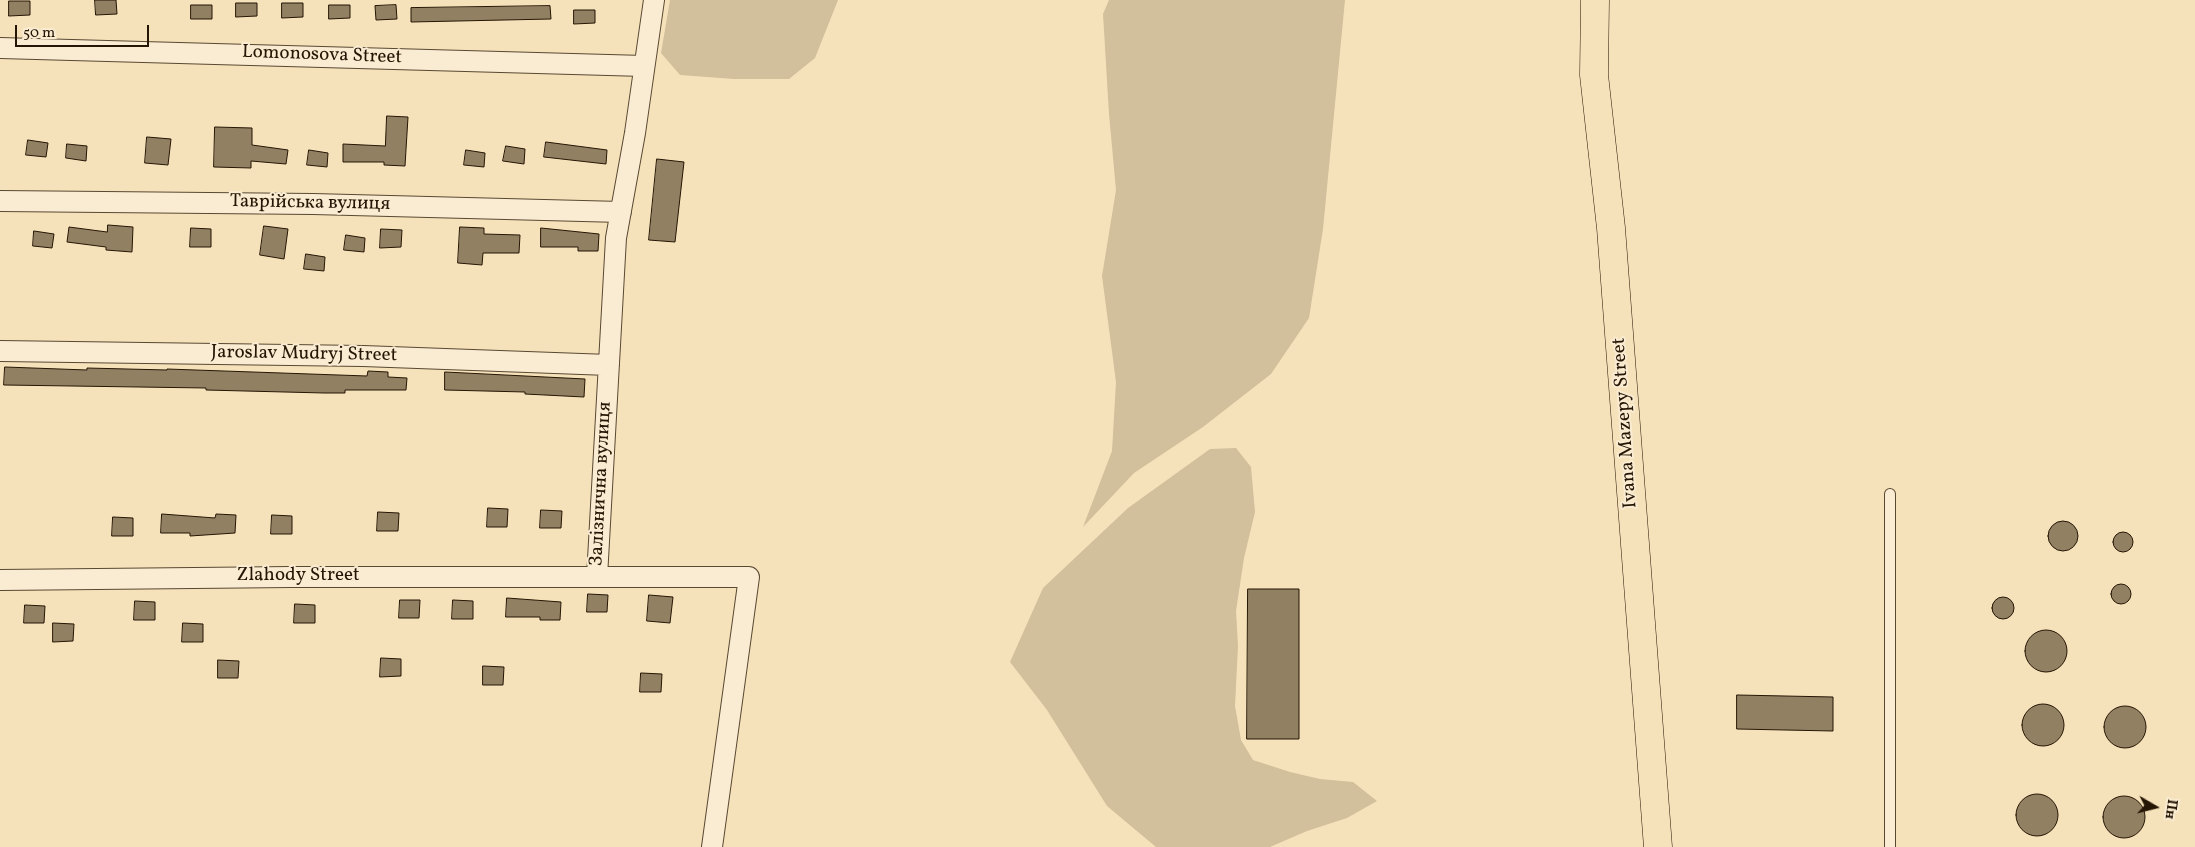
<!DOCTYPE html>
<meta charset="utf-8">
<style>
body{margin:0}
#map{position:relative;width:2195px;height:847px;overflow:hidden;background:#f6e2ba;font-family:Vollkorn,serif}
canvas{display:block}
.north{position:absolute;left:2130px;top:782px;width:50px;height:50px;-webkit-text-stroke:4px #f9ecd2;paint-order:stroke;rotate:98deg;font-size:14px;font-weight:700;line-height:20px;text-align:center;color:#251504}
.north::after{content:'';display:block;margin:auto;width:18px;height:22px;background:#251504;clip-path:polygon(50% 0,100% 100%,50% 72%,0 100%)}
.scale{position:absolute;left:15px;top:25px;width:134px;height:22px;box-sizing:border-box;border:2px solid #251504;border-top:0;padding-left:6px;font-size:15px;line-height:18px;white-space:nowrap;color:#251504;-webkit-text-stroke:4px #f9ecd2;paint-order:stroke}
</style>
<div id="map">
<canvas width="2195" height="847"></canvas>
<div class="north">Пн</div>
<div class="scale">50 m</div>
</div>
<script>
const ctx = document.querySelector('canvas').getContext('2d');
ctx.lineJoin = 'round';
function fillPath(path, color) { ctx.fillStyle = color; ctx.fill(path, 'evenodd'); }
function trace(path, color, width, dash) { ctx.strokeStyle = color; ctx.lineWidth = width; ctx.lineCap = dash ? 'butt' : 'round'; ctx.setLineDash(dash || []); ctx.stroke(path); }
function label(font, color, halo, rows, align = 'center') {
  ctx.font = font + ' Vollkorn,serif'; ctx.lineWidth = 4; ctx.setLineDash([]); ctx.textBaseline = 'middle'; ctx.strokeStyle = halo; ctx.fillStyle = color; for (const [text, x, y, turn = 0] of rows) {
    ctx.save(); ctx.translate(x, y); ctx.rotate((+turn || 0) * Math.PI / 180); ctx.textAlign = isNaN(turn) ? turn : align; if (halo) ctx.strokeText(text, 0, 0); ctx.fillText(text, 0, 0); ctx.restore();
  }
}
fillPath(new Path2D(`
 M670,0H838L815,58L789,79H734L680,75L661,53Z
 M1109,0H1345L1323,229L1309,318L1271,374L1203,427L1134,473L1083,527L1112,451L1116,382L1102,276L1116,190L1109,114L1103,14Z
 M1236,448L1251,467L1255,512L1244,558L1236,611L1238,646L1235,706L1241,740L1253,760L1290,772L1320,779L1353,782L1377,801L1347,818L1307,831L1270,847H1156L1107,806L1047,710L1010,662L1043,588L1128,508L1210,449Z`), '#d2bf9b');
const building = new Path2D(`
 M95,0H116L117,14L96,15Z
 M9,1H30V15L9,16Z
 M236,3H257V16L236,17Z
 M282,3H303V17L282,18Z
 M191,5H212V19H191Z
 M329,5H350V18L329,19Z
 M396,5L397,19L376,20L375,6Z
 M550,6L551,19L411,22V8Z
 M574,10H595V23L574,24Z
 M387,116L408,117L405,166L384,165V162H343V144L385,146Z
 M215,127L252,128V145L288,150L286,164L251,161V168L214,167Z
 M147,137L171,139L168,165L145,163Z
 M28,140L48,143L46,157L26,155Z
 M546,142L607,150L606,164L544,157Z
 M67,144L87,146L86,161L66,158Z
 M506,146L525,149L524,164L503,161Z
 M309,150L328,153L327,167L307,165Z
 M466,150L485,153L484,167L464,165Z
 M657,159L684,162L675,242L649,240Z
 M108,225L133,227L132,252L106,250V247L67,242L69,227L107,232Z
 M264,226L288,229L284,259L260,255Z
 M460,227L484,228V234L520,235L519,253H483L482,265L458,263Z
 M191,228L211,229V247H190Z
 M541,228L599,234L598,251H578V247H541Z
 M381,229L402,230L401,247L380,248Z
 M34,231L54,234L52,248L33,246Z
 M346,235L365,238L364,252L344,250Z
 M306,254L325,257L324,271L304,269Z
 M5,367L87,370V368L167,370V369L367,376L368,371L388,372V377L407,378L406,390H345V393H324L206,390V388L4,385Z
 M445,372L585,379L584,397L525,394V392L445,390Z
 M488,508L508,509L507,527H487Z
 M541,510L562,511L561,528H540Z
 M378,512L399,513L398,531H377Z
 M162,514L215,518L216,514L236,515L235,533L190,536V533H161Z
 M272,515L292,516V534H271Z
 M113,517L133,518V536H112Z
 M2048 536a15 15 0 1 1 30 0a15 15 0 1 1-30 0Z
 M2113 542a10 10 0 1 1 20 0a10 10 0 1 1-20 0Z
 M2111 594a10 10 0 1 1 20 0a10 10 0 1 1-20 0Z
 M1248,589H1299V739H1247Z
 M588,594L608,595L607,612H587Z
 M649,595L673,597L670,623L647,621Z
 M1992 608a11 11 0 1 1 22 0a11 11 0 1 1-22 0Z
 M507,598L561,602L560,620H540V617H506Z
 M400,600H420L419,618H399Z
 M453,600L473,601V619H452Z
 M135,601L155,602V620H134Z
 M295,604L315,605V623H294Z
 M25,605L45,606L44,623H24Z
 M53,623L74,624L73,641L53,642Z
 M183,623L203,624V642H182Z
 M2025 651a21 21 0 1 1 42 0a21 21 0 1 1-42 0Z
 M381,658L401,659V676L380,677Z
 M218,660L239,661L238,678H218Z
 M483,666L504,667L503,685H483Z
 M641,673L662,674L661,692H640Z
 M1737,695L1833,697V731L1737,729Z
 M2022 725a21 21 0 1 1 42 0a21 21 0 1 1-42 0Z
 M2104 727a21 21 0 1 1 42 0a21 21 0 1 1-42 0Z
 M2016 815a21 21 0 1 1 42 0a21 21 0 1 1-42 0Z
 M2103 817a21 21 0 1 1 42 0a21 21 0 1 1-42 0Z`);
fillPath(building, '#928063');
trace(building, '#251504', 1);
const service = new Path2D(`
 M1890,494V847`);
const minor = new Path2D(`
 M654,0L635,133L616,238L597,577H749L712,847
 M0,48L644,66
 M0,201L313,204L621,212
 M0,351L363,356L609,365
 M0,580L291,577H597`);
const primary = new Path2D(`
 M1595,0L1594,75L1611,228L1658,847`);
trace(service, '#594832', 12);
trace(minor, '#594832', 22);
trace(primary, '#251504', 29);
trace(service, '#f9ecd2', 10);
trace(minor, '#f9ecd2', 20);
trace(primary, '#f6e2ba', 28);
label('19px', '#251504', '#f9ecd2', [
 ["Lomonosova Street",322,56,2],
 ["Таврійська вулиця",310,204,1],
 ["Jaroslav Mudryj Street",304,355,1],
 ["Ivana Mazepy Street",1626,423,-94],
 ["Залізнична вулиця",602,484,-87],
 ["Zlahody Street",298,577]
]);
</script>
